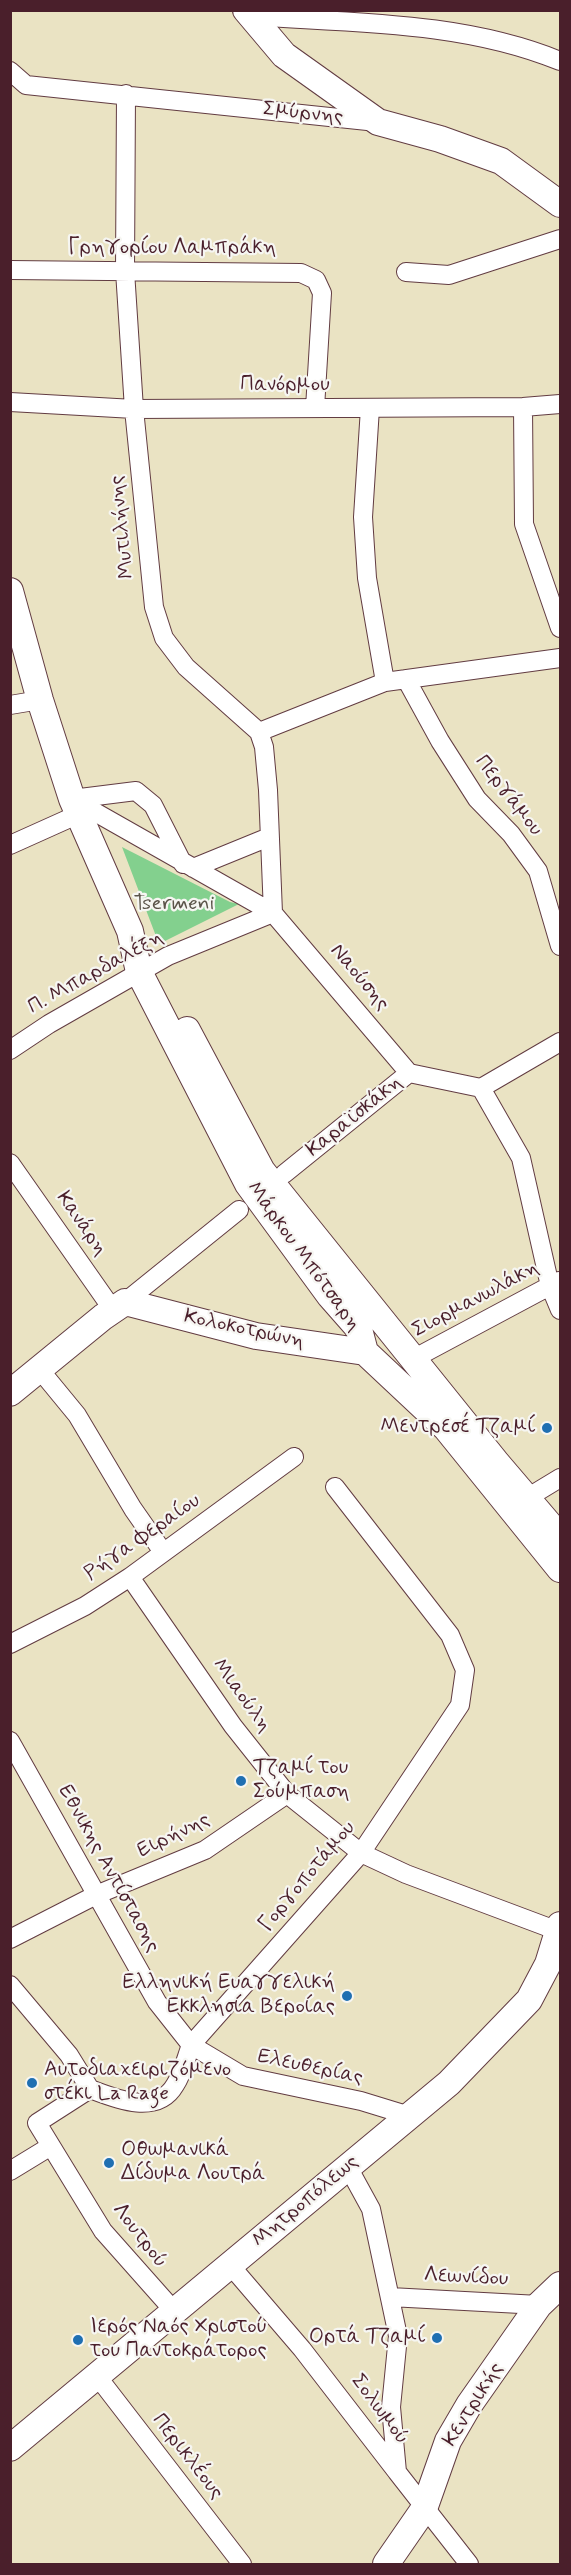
<!DOCTYPE html>
<meta charset="utf-8">
<style>
body{margin:0}
#map{position:relative;width:571px;height:2575px;overflow:hidden;background:#eae3c3;font-family:Mynerve,sans-serif}
canvas{display:block}
.frame{position:absolute;inset:0;border:12px solid #4a1f2b;pointer-events:none}
</style>
<div id="map">
<canvas width="571" height="2575"></canvas>
<div class="frame"></div>
</div>
<script>
const ctx = document.querySelector('canvas').getContext('2d');
ctx.lineJoin = 'round';
function fillPath(path, color) { ctx.fillStyle = color; ctx.fill(path, 'evenodd'); }
function trace(path, color, width, dash) { ctx.strokeStyle = color; ctx.lineWidth = width; ctx.lineCap = dash ? 'butt' : 'round'; ctx.setLineDash(dash || []); ctx.stroke(path); }
function label(font, color, halo, rows, align = 'center') {
  ctx.font = font + ' Mynerve,sans-serif'; ctx.lineWidth = 4.5; ctx.setLineDash([]); ctx.textBaseline = 'middle'; ctx.strokeStyle = halo; ctx.fillStyle = color; for (const [text, x, y, turn = 0] of rows) {
    ctx.save(); ctx.translate(x, y); ctx.rotate((+turn || 0) * Math.PI / 180); ctx.textAlign = isNaN(turn) ? turn : align; if (halo) ctx.strokeText(text, 0, 0); ctx.fillText(text, 0, 0); ctx.restore();
  }
}
fillPath(new Path2D(`
 M122,847L230,902L239,904L159,944Z`), '#83d08e');
const street = new Path2D(`
 M249,16C352,23 463,21 560,61
 M10,71L26,85L377,122
 M126,94L125,271L134,409L154,607L164,638L186,667L259,732L264,747L268,790L273,913
 M10,270L301,273L316,280L322,293L315,408
 M406,272L449,275L560,239
 M10,402L134,409L523,407L560,404
 M523,407L524,524L560,628
 M370,408L363,517L367,578L385,682
 M406,679L440,741L477,799L511,834L538,871L560,946
 M10,705L40,700
 M259,732L385,682L560,658
 M72,799L273,913L409,1073
 M72,799L136,791L153,805L183,864
 M10,845L79,814
 M193,868L269,837
 M10,1050L49,1024L168,956L273,913
 M409,1073L481,1088L560,1042
 M481,1088L521,1158L550,1286L560,1310
 M10,1163L113,1310
 M284,1174L409,1073
 M125,1302L239,1210
 M413,1359L559,1281
 M40,1370L77,1415L133,1509L163,1552
 M527,1498L560,1478
 M130,1577L233,1726L287,1794L361,1853L406,1874L558,1931
 M10,1644L85,1606L130,1577L294,1457
 M10,1741L157,2002L191,2045L361,1853L460,1705L465,1670L450,1635L335,1487
 M10,1939L96,1895L205,1850L287,1794
 M10,1985L69,2055L90,2089
 M348,2167L371,2209L398,2336L391,2407L397,2472L469,2564
 M10,2171L51,2146
 M230,2265L302,2349L397,2472
 M390,2297L539,2305
 M174,2311L103,2231L37,2123L90,2089C116,2099 157,2116 175,2085C183,2073 186,2058 191,2045L243,2076L361,2101L410,2116
 M97,2376L242,2564`);
const secondary = new Path2D(`
 M246,10L284,55L378,122L440,139L501,161L560,204
 M10,591L40,700L72,799L130,931L139,972L248,1184L330,1296L359,1329L365,1352L446,1428L560,1569
 M187,1030L262,1171L496,1462L560,1537
 M10,1393L103,1317L125,1302L256,1336L365,1352
 M10,2448L449,2083L529,2000L548,1964L560,1925
 M386,2564L424,2509L448,2441L469,2405L539,2305L560,2285`);
trace(street, '#623c42', 20);
trace(secondary, '#623c42', 28);
trace(street, '#fff', 18);
trace(secondary, '#fff', 26);
for (const [x, y, r, color] of [
 [547,1428,6,"#1f6fb2"],
 [241,1781,6,"#1f6fb2"],
 [347,1996,6,"#1f6fb2"],
 [32,2083,6,"#1f6fb2"],
 [109,2163,6,"#1f6fb2"],
 [437,2338,6,"#1f6fb2"],
 [78,2340,6,"#1f6fb2"]
]) { const dot = new Path2D(); dot.arc(x, y, r, 0, 2 * Math.PI); ctx.fillStyle = color; ctx.fill(dot); trace(dot, '#f6f6f2', 2); }
label('21px', '#4a1f2b', '#f6f6f2', [
 ["Σμύρνης",303,114,6],
 ["Γρηγορίου Λαμπράκη",172,249],
 ["Πανόρμου",285,386],
 ["Mυτιλήνης",123,527,-96],
 ["Περγάμου",508,796,52],
 ["Π. Μπαρδαλέξη",96,973,-29],
 ["Ναούσης",359,978,50],
 ["Καραϊσκάκη",355,1117,-39],
 ["Κανάρη",81,1224,55],
 ["Μάρκου Μπότσαρη",303,1257,54],
 ["Σιορμανωλάκη",476,1300,-28],
 ["Κολοκοτρώνη",244,1330,12],
 ["Ρήγα Φεραίου",143,1538,-35],
 ["Μιαούλη",241,1696,54],
 ["Ειρήνης",174,1836,-26],
 ["Εθνικης Αντίστασης",108,1869,61],
 ["Γοργοποτάμου",308,1877,-50],
 ["Ελευθερίας",310,2068,12],
 ["Μητροπόλεως",306,2202,-40],
 ["Λουτρού",139,2236,52],
 ["Λεωνίδου",466,2278,3],
 ["Κεντρικής",474,2405,-58],
 ["Σολωμού",379,2410,53],
 ["Περικλέους",187,2457,52]
]);
label('21px', '#5b5449', '#f6f6f2', [
 ["Tsermeni",174,905]
]);
label('21px', '#4a1f2b', '#f6f6f2', [
 ["Μεντρεσέ Τζαμί",535,1428,"right"],
 ["Τζαμί του",253,1769],
 ["Σούμπαση",253,1793],
 ["Ελληνική Ευαγγελική",335,1984,"right"],
 ["Εκκλησία Βεροίας",335,2008,"right"],
 ["Αυτοδιαχειριζόμενο",44,2071],
 ["στέκι La Rage",44,2095],
 ["Οθωμανικά",121,2151],
 ["Δίδυμα Λουτρά",121,2175],
 ["Ιερός Ναός Χριστού",90,2328],
 ["του Παντοκράτορος",90,2352],
 ["Ορτά Τζαμί",425,2338,"right"]
], 'left');
</script>
